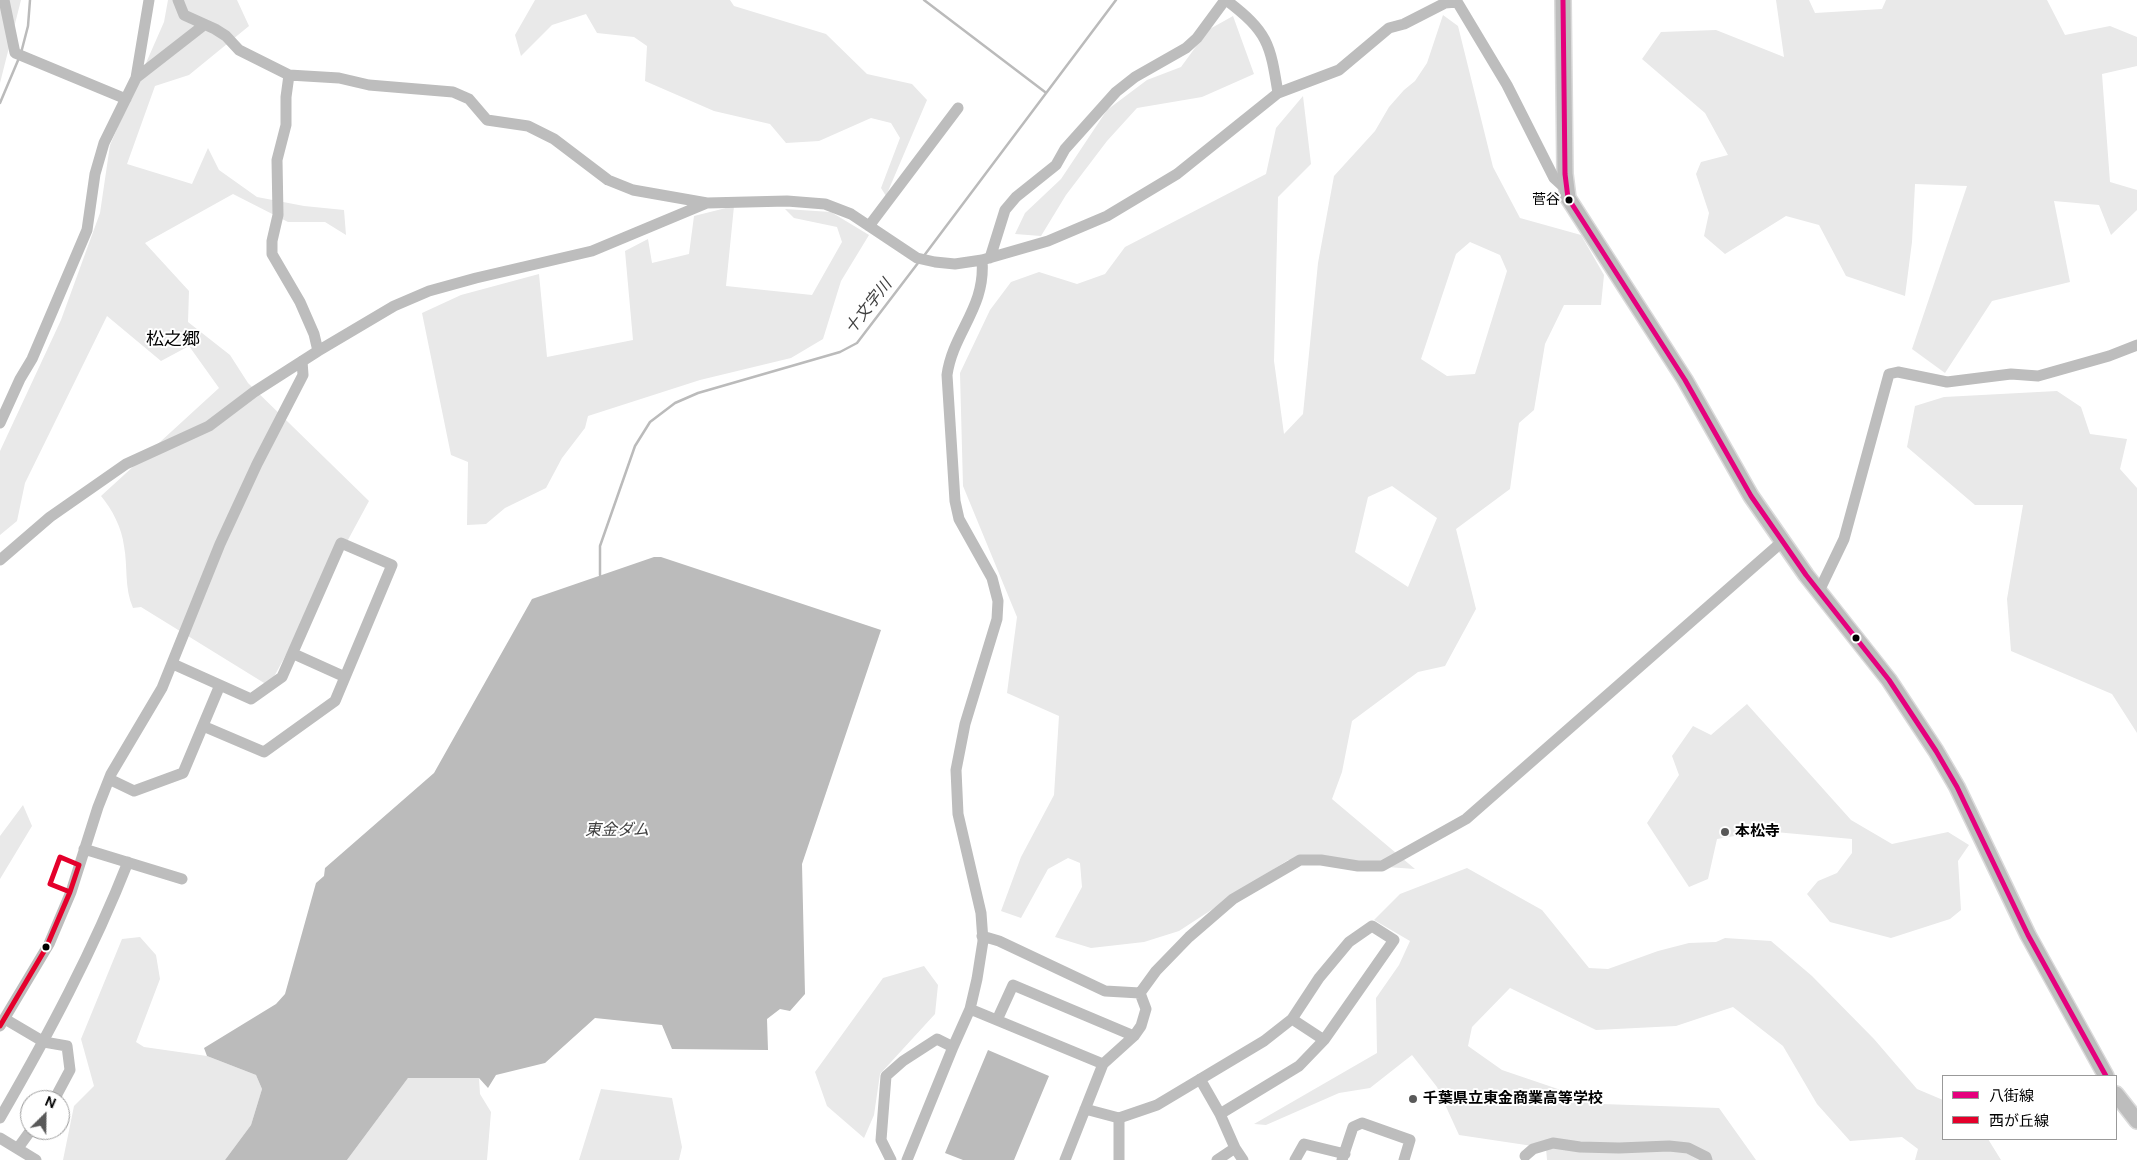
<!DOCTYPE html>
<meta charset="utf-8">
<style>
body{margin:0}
#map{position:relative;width:2137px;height:1160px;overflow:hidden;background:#fff;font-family:"DM Sans","Noto Sans JP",sans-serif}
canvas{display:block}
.legend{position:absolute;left:1942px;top:1075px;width:175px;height:65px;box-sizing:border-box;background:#fff;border:1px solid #999;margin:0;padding:6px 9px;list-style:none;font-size:15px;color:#000}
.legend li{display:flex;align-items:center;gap:10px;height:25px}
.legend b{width:25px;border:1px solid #999}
.north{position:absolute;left:20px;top:1090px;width:50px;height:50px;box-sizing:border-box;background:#fff;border:1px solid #999;border-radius:50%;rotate:23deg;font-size:14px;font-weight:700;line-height:20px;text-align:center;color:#000}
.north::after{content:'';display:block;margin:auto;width:18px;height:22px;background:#595959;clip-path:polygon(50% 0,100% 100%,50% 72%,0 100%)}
</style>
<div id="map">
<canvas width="2137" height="1160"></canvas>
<ul class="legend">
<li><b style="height:6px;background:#e5007d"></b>八街線</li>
<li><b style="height:6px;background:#e4002b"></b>西が丘線</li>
</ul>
<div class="north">N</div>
</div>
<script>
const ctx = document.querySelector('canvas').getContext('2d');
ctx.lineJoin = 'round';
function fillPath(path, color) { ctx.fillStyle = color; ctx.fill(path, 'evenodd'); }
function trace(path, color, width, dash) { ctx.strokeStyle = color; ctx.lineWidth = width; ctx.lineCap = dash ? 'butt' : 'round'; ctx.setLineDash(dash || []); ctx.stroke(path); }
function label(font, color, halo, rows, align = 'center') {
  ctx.font = font + ' "DM Sans","Noto Sans JP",sans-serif'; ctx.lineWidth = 4; ctx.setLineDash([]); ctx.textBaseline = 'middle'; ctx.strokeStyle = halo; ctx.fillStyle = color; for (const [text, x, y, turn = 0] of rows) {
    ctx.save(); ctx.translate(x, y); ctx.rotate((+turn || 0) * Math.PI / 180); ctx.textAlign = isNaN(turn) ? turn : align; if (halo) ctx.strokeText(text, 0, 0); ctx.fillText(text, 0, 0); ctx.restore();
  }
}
fillPath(new Path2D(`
 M0,0H21L0,83Z
 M168,0H237L249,26L189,75L155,86L127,164L192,184L208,148L219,170L257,197L304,206L344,210L346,235L325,222H288L233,194L145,243L189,291L188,322L230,355L248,383L369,501L269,686L141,607L133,608C124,587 128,567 124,546C122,528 112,509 101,496L219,388L189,346L161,361L107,316L25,483L17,521L0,535V451L61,320L100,213L110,145L164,22Z
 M535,0H730L734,6L826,34L867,74L912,84L927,100L886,196L881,188L900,138L891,123L871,118L819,141L786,143L770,124L714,111L645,81L647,46L634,37L597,33L586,14L552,25L521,56L515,35Z
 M1776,0H1809L1815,13L1882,9L1886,0H2047L2065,35L2110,26L2137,37V66L2102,74L2110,182L2137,190V210L2111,235L2099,205L2054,201L2070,282L1992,301L1945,373L1912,349L1967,186L1915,184L1912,242L1905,296L1846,276L1819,225L1786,216L1725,254L1704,236L1709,213L1696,174L1701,162L1728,155L1705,113L1642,59L1661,32L1716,30L1784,57Z
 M1443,15L1458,26L1493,167L1520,218L1581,235L1604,275L1601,305H1564L1545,344L1534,410L1519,423L1510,489L1456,529L1476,609L1445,666L1418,672L1352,721L1342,772L1332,799L1415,869L1288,860L1179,931L1144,942L1091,948L1055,937L1082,887L1080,863L1068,858L1048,869L1021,918L1001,911L1021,857L1054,795L1059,716L1007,693L1017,617L963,486L960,373L990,310L1011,282L1039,272L1077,284L1105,274L1125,247L1266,174L1276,128L1303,96L1311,164L1278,197L1274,361L1284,434L1303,414L1318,263L1334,176L1375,131L1389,107L1404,90L1415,81L1427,63ZM1470,242L1500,255L1507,271L1475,374L1447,376L1421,359L1456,254ZM1392,486L1437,518L1408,587L1355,552L1368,497Z
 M1233,16L1254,74L1202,97L1137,108L1107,141L1066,195L1041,236L1015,234L1025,213L1061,179L1107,110L1147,80L1181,67L1208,30Z
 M734,206L726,286L812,295L842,242L837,227L794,218L785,209L831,212L869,235L841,281L823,339L791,358L700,380L588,416L585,428L562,458L546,488L505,508L486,524L467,525L468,462L451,455L422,313L461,295L539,274L547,357L633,340L625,251L648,239L652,263L689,254L694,216Z
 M2057,391L2081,407L2090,434L2127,439L2120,469L2137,488V733L2112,694L2011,651L2007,599L2023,505H1975L1907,447L1915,406L1944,397Z
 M1747,704L1851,820L1892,844L1948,832L1969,845L1958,861L1961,910L1950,919L1891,938L1830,922L1807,894L1818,881L1837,873L1852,853V839L1764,831L1717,839L1708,879L1689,887L1647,823L1679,775L1672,756L1693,726L1711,735Z
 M23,805L32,826L0,879V836Z
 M1467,868L1542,910L1589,968L1608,969L1658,951L1689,943L1716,942L1725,938L1771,941L1812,976L1874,1039L1917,1089L1943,1100V1139H1988L2001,1160H1915L1918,1149L1902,1137L1850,1141L1817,1104L1783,1046L1733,1007L1676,1026L1596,1030L1510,988L1472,1027L1468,1046L1502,1070L1602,1104L1719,1108L1756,1160H1547L1546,1148L1459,1135L1437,1087L1412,1055L1370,1088L1339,1093L1266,1125L1254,1124L1377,1053L1376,998L1399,965L1410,941L1374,920L1400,894Z
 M140,937L156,955L160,979L136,1042L144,1047L207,1056L256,1075L262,1089L251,1125L225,1160H63L74,1106L94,1086L81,1039L122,939Z
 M924,966L938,985L935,1014L880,1074L874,1115L864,1138L827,1106L815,1072L883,978Z
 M408,1078H479L480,1094L491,1112L487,1160H347Z
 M601,1089L672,1098L682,1147L679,1160H579Z`), '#e9e9e9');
fillPath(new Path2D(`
 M654,557H661L881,630L802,864L805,994L790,1011L780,1009L767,1019L768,1050L672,1049L662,1025L595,1018L545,1063L496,1075L488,1088L479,1078H408L347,1160H225L251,1125L262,1089L256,1075L207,1056L204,1048L276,1004L285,994L316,883L324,876L325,868L434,773L532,599Z
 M988,1050L1049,1076L1014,1160H963L945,1153Z`), '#bbb');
trace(new Path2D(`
 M924,0L1045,92
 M21,53L28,26L30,0
 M0,103L19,58
 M923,257L1116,0
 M600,575V546L635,446L650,422L675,403L698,393L840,352L857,343L918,263`), '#bbb', 2.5);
const major = new Path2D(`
 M1563,0L1565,174L1568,198L1685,380L1751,496L1806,575L1889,680L1936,751L1957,787L2028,935L2106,1076
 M2116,1094L2137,1121`);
trace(major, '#dbdbdb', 18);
trace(new Path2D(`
 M4,0L15,53L126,99
 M178,0L184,15L215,29L226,36L239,50L289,75L339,78L369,85L453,92L469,99L487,120L528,126L554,139L608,180L633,190L707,203L787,201L825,204L851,214L917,258L935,262L955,264L982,260L1048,241L1107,216L1177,174L1278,93L1339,70L1389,28L1404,24L1445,3L1457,2
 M1226,0C1268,32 1270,43 1278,93
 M1456,0L1507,85L1554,178L1566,189
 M289,75L286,97V125L277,160L278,215L272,241V254L300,302L314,334L318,351
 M136,78L204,25
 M869,226L958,108
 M990,258L1005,210L1016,197L1056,165L1065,149L1116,92L1135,77L1186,48L1197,38L1225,0
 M0,423L20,379L32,359L87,230L95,174L104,143L136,78L149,0
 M0,560L50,517L126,464L209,426L254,392L318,351L394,306L429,291L476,278L592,251L707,203
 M1819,591L1844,539L1889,374L1898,372L1947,382L2011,374L2038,376L2109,356L2137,345
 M294,654L345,677
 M173,664L251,699L282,677L341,543L392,565L335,701L264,752L203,726
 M109,779L134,791L183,773L220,685
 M84,849L182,879
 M982,936L999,941L1105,991L1140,993
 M1140,993L1156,971L1189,937L1233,899L1300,860H1321L1358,866H1382L1466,819L1783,541
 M970,1009L1103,1064
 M5,1019L44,1042L67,1046L70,1070L54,1100
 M1292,1019L1324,1040
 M997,1020L1013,985L1134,1036
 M0,1026L49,944L71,892L98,807L111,774L162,688L220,544L257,464L303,375L302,361
 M1200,1079L1220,1114L1235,1148L1243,1160
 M1085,1109L1119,1118L1157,1105L1264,1041L1292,1019L1319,978L1349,942L1372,926L1394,940L1324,1040L1299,1066L1220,1114
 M0,1118C48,1035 93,951 128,862
 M1119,1118V1160
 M0,1138L36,1160
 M18,1148L31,1130
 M1525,1156L1533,1149L1553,1143L1580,1147L1619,1148L1669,1146L1688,1148L1706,1157L1707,1160
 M891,1160L881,1140L886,1076L903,1061L937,1039L953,1047
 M907,1160L953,1047L970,1009L977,979L983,941L981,913L958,814L956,770L965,724L997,619L998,601L992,578L959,519L955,501L947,375C953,332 986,308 982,260
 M1065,1160L1103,1064L1134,1036L1141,1026L1146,1009L1140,993
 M1217,1160L1235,1148
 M1295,1160L1304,1144L1345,1154
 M1342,1160L1353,1127L1362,1123L1410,1140L1404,1160`), '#bdbdbd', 11);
trace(major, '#bdbdbd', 15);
trace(new Path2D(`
 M1563,0L1565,174L1568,198L1685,380L1751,496L1806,575L1889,680L1936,751L1957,787L2028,935L2106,1076`), '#e5007d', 5);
trace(new Path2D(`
 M60,857L79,865L70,892L50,884Z
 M0,1026L46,948L70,892`), '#e4002b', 5);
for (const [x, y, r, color] of [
 [1569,200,4.5,"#000"],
 [1856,638,4.5,"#000"],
 [1725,832,5,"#595959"],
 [46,947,4.5,"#000"],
 [1413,1099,5,"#595959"]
]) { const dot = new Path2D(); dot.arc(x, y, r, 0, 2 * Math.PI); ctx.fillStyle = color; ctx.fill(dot); trace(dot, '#fff', 2); }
label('14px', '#000', '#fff', [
 ["菅谷",1560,200]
], 'right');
label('bold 15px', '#000', '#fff', [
 ["本松寺",1735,832],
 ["千葉県立東金商業高等学校",1423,1099]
], 'left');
label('italic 16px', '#3f3f3f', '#fff', [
 ["十文字川",869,307,-52],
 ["東金ダム",617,831]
]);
label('18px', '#000', '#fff', [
 ["松之郷",173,340]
]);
</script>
